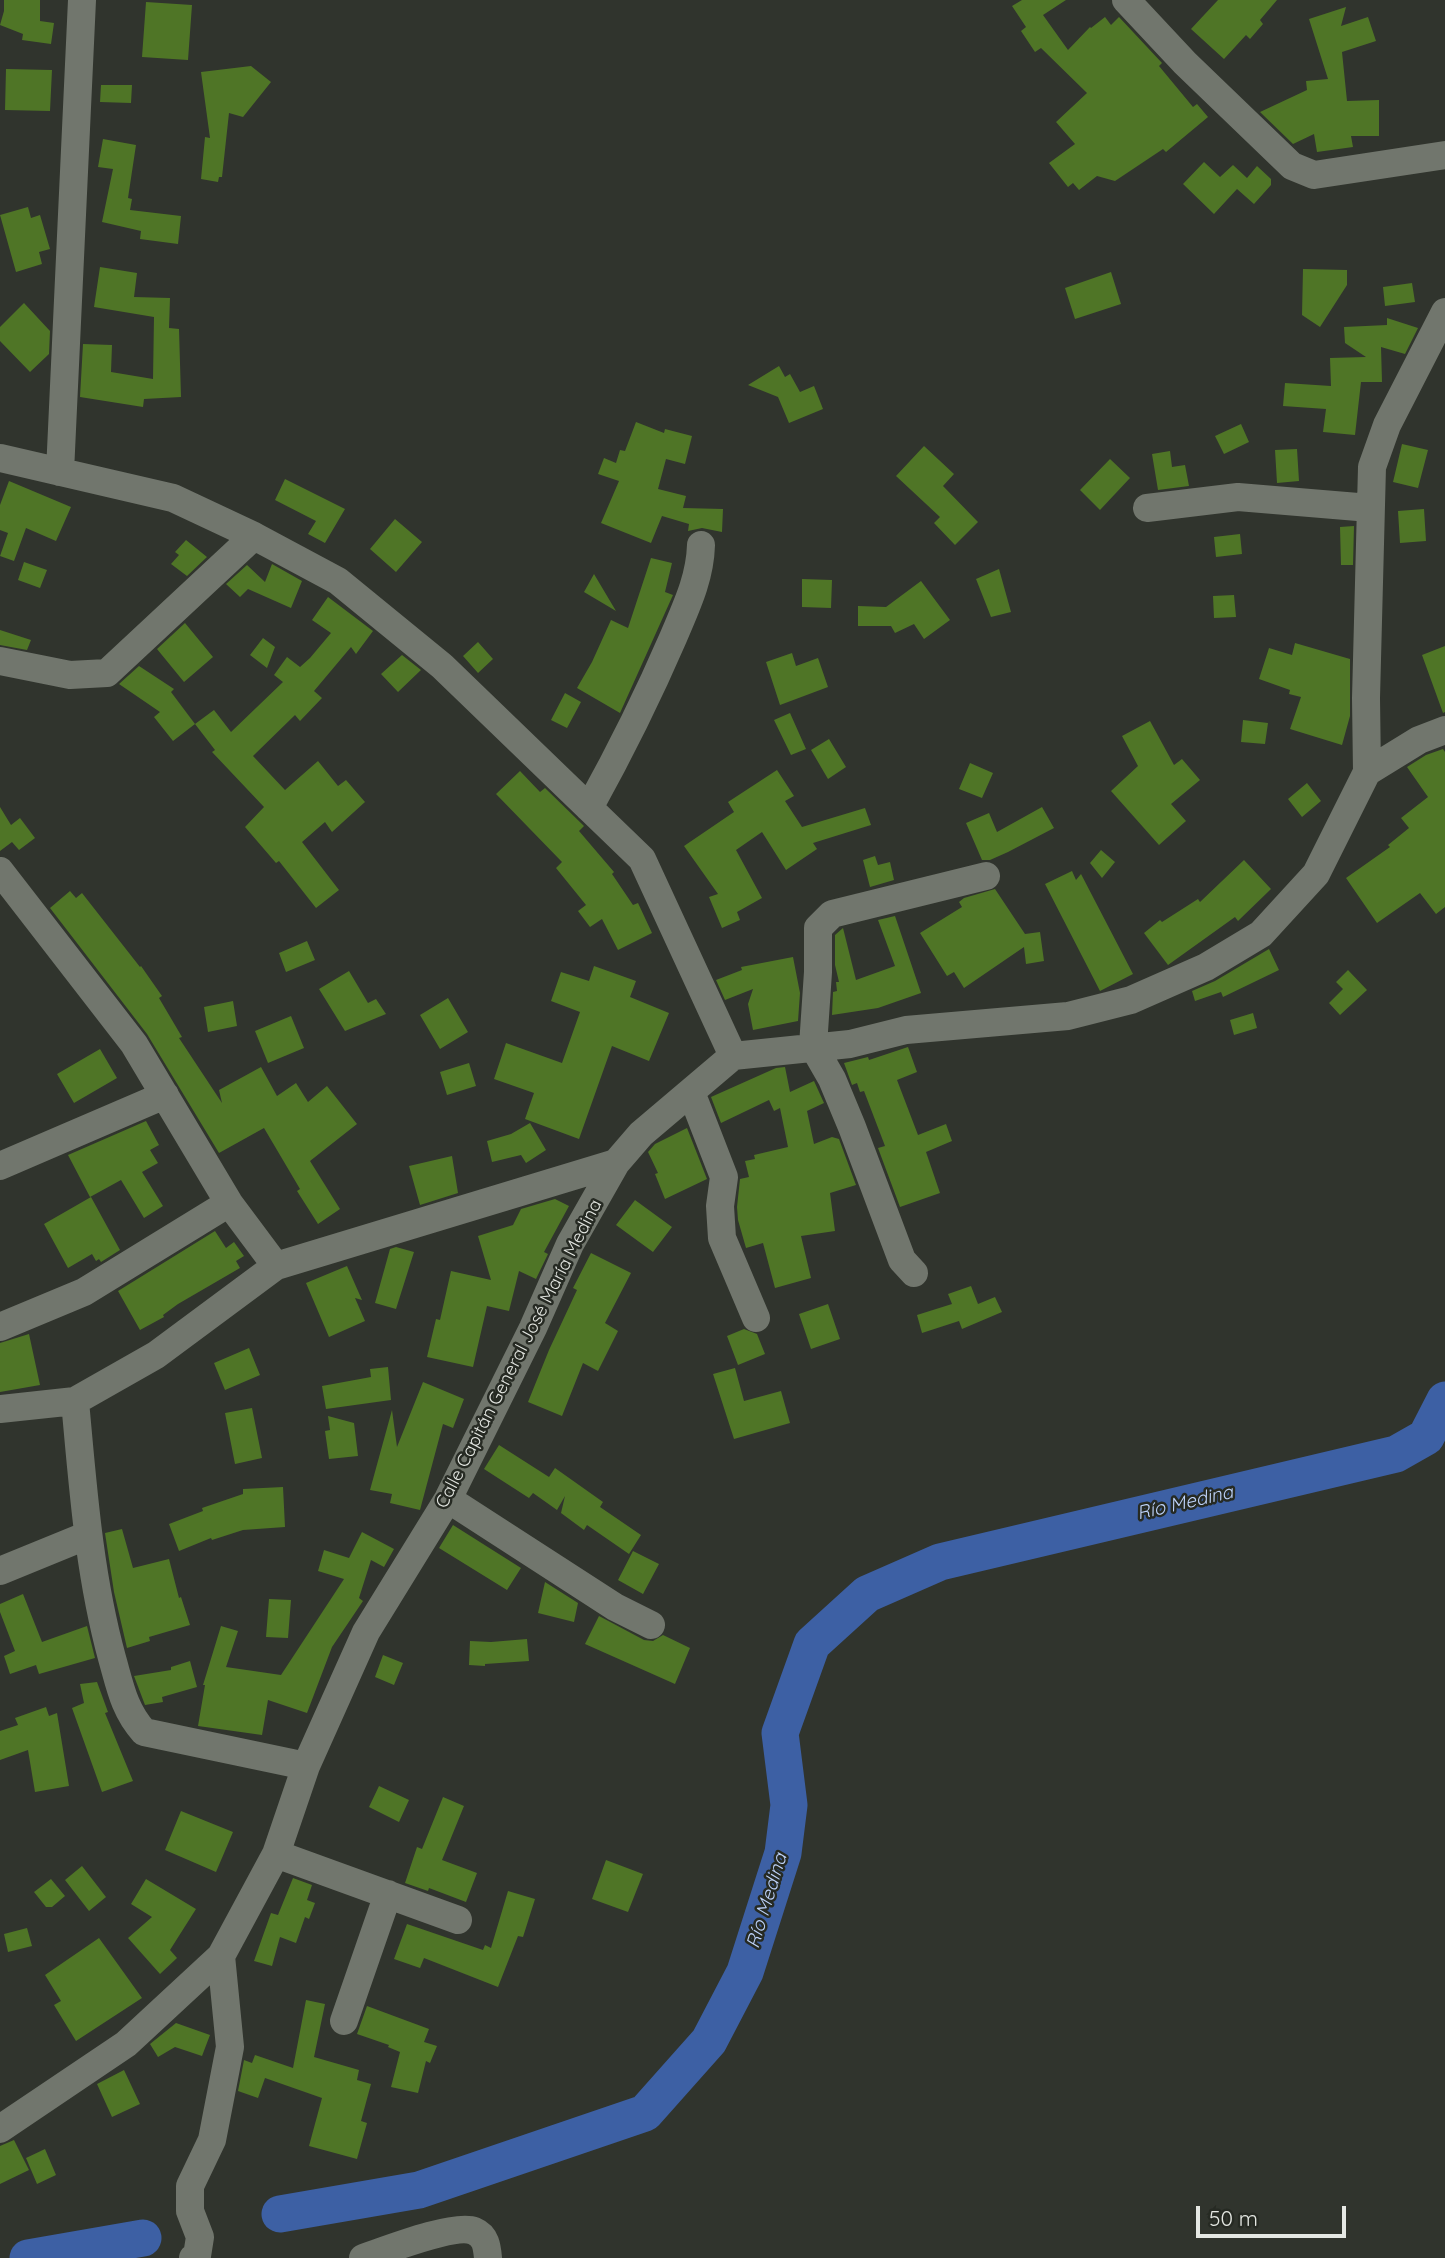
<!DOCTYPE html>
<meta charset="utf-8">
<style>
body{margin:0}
#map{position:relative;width:1445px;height:2258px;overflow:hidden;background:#30342d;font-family:Quicksand,sans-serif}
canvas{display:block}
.scale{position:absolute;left:1196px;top:2206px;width:150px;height:32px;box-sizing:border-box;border:4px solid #e5e8e3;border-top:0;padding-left:9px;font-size:21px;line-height:24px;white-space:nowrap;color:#e5e8e3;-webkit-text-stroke:5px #262a23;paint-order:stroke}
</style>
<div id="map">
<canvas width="1445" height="2258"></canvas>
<div class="scale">50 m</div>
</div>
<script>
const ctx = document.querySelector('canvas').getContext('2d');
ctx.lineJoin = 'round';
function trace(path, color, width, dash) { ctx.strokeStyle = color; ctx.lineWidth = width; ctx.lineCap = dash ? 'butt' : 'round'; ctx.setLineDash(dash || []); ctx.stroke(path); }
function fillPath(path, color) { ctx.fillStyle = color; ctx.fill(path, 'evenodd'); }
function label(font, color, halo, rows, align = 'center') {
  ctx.font = font + ' Quicksand,sans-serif'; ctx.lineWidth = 5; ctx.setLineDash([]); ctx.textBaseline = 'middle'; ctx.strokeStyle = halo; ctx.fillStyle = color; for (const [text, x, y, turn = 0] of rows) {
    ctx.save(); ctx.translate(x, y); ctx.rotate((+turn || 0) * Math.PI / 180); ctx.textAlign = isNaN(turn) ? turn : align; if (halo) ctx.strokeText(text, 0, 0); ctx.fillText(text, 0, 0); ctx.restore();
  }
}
trace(new Path2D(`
 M280,2214L419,2190L645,2113L709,2041L745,1972L783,1853L789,1805L780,1733L812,1644L867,1594L940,1562L1396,1454L1426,1437L1445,1400
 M28,2258L143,2238`), '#3d60a4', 37);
fillPath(new Path2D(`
 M4,0H40V21L54,23L51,44L22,40L23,34L0,25L4,11Z
 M1022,0H1066L1043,15L1068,50L1090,27L1091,28L1105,17L1111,25L1119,17L1162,63L1159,66L1193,107L1197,104L1208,117L1166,152L1163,149L1115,181L1097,176L1079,190L1073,183L1068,187L1049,163L1075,144L1056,122L1087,93L1041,48L1035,52L1021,31L1026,27L1012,6Z
 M1218,0H1277L1260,20L1263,24L1250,39L1246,35L1224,59L1191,29Z
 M146,2L192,5L188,60L142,57Z
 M1346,7L1341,26L1368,17L1376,41L1342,52L1347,101L1379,100V136H1351L1353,147L1317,152L1314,134L1293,144L1260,112L1307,90L1306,81L1328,79L1309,19Z
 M251,66L271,82L243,117L229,113L222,177H219L218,182L201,179L205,137L210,138L201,72Z
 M6,69L52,70L50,111L5,110Z
 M101,85H132L131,103L100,102Z
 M103,139L136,145L128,198L132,199L130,210L181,216L178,244L140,239L141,231L102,222L113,169L98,167Z
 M1204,162L1220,177L1233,165L1247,178L1257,166L1271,179V185L1254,204L1237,189L1214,214L1183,184Z
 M28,207L31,218L40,215L50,249L39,252L42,264L16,272L0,215Z
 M100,267L137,273L134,297L170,298L169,328L179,329L181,397L144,399L143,407L80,397L83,344L112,345L111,372L153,379L154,317L94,307Z
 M1303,269L1347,270V285L1320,327L1302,315Z
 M1111,272L1121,304L1075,319L1065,288Z
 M1412,283L1415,302L1385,306L1383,287Z
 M24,303L50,331L49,354L30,372L0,341V327Z
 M1387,318L1418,328L1405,354L1381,347L1382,382H1361L1355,435L1323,432L1326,409L1283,406L1285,383L1331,386L1330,358L1366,357L1345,343L1344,327L1387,325Z
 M779,366L785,377L790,374L800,392L814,386L823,409L789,423L778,397L748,385Z
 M636,422L664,433L665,429L692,436L685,464L666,459L658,489L686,496L683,508L723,509L722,532L702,528L688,531L689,524L662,516L651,543L601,523L619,481L598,474L604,458L616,463L620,450L625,451Z
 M1241,424L1249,442L1224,454L1215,436Z
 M1402,444L1428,450L1418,488L1393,482Z
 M924,446L954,474L943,486L978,522L955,545L934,523L940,517L896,476Z
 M1297,449L1299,481L1277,483L1275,450Z
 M1170,451L1172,467L1185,465L1189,486L1158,490L1152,454Z
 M1110,459L1130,478L1100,510L1080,490Z
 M285,479L345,509L325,543L308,534L316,521L275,500Z
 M9,481L71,507L56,541L26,528L14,561L0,556L8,533L0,530V505Z
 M1424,509L1426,541L1400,543L1398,511Z
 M395,519L422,542L396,572L370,549Z
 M1354,526L1353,565H1341L1340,527Z
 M1240,534L1242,554L1216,557L1214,537Z
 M186,540L207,557L187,576L171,564L179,555L175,552Z
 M651,558L672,563L665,592L673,595L620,713L577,688L592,662L611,620L628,628Z
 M24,562L47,570L40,588L18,580Z
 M272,564L302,581L291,608L248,589L240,597L226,584L247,565L265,582Z
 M999,569L1011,612L991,617L976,579Z
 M594,574L616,611L584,592Z
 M802,579L832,580L831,608L802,607Z
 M921,581L950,620L924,639L914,624L895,633L891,626H858V606L886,607Z
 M1234,595L1236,617L1214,618L1213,596Z
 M328,597L373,631L356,654L351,647L314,691L322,698L300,721L295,715L253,756L285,790L318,761L338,786L346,780L365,802L332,832L325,822L302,842L339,890L316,908L279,861L276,863L245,827L264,807L212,752L215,750L195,724L214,710L231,732L283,682L274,675L287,657L300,667L310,658L331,633L312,620Z
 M185,623L213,657L184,682L157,649Z
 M0,630L31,640L27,650L0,645Z
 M263,638L275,647L267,668L250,655Z
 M478,642L493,659L478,673L463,656Z
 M1295,643L1350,659V716L1342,745L1290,729L1301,697L1289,694L1290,690L1259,679L1269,648L1292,655Z
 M1445,646V712L1443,713L1422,655Z
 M792,653L796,666L818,658L828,687L780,705L766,662Z
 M402,655L421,670L398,692L381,674Z
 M139,666L174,689L171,692L195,724L173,741L154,717L160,712L119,684Z
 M565,693L581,702L567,728L551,720Z
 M790,713L806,749L791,755L774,720Z
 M1243,720L1268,723L1265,744L1241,742Z
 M1150,721L1174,765L1182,759L1200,780L1171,804L1186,821L1159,845L1111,791L1138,766L1122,736Z
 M829,739L846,767L828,779L811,750Z
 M1443,749L1445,752V907L1436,914L1420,893L1377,923L1346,878L1390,847L1388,845L1409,828L1401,818L1428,797L1407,767L1426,755Z
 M970,763L993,773L982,798L959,789Z
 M777,770L794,796L785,801L802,827L865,808L871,825L813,843L817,849L786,870L762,832L736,850L762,898L737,912L740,920L722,928L709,897L718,894L684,846L734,812L728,802Z
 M520,771L540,792L545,788L584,826L579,831L614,872L612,874L633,905L638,903L652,933L618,950L602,919L590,927L578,911L586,905L556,868L562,862L496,794Z
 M1307,783L1321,801L1302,817L1288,799Z
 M0,807L11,825L20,818L35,838L19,850L12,842L0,851Z
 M1042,807L1054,828L1008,852L990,860H982L966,823L989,813L997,832Z
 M1101,850L1115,862L1102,878L1090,863Z
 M875,856L878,865L890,862L894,880L870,887L863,860Z
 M1244,860L1271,889L1238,921L1235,917L1168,965L1144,933L1160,920L1162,922L1198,899L1200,902Z
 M1072,871L1076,880L1081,874L1133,974L1100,991L1045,884Z
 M995,889L1025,934L1040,932L1044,961L1026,964L1024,947L964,988L954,972L947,976L920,933L962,907L959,902L964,898Z
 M70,891L76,898L82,893L140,967L141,966L162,996L159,998L182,1037L179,1038L222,1103L219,1090L261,1067L277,1096L296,1083L308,1102L327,1086L357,1124L310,1161L340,1209L318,1224L297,1191L300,1189L264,1128L219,1153L147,1034L50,908Z
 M895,916L921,993L878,1008L832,1015L833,992L837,991L836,982H839L835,965V935L843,928L856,980L895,966L878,920Z
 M307,941L315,960L286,972L279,953Z
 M1269,949L1279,970L1223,997L1221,992L1195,1001L1192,991L1215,981Z
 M793,957L800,993L798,1021L753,1030L748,1004L753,989L725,1000L716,980L742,970L741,967Z
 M594,966L636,981L630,997L669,1013L649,1061L612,1046L579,1139L525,1119L534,1093L494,1079L506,1043L562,1063L580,1012L551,1001L561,972L589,981Z
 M1348,970L1367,990L1340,1015L1329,1003L1343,989L1336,982Z
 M349,971L368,1003L376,999L386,1014L345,1031L319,989Z
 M448,998L468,1032L440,1049L420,1015Z
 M233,1001L237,1026L208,1032L204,1007Z
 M1253,1013L1257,1028L1234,1035L1230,1020Z
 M291,1016L304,1048L268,1063L255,1031Z
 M908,1047L917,1072L897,1080L918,1135L946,1124L952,1141L926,1152L940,1193L900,1207L878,1148L885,1146L864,1091L860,1092L857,1083L852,1085L844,1063L868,1057L869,1060Z
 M100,1049L117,1078L74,1103L57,1074Z
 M469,1063L476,1086L447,1095L440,1072Z
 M785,1067L790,1092L814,1081L824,1103L807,1111L814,1144L832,1137L839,1139L856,1185L830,1193L835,1231L801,1236L811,1278L775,1288L763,1243L746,1248L738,1220L737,1207L740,1179L749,1177L745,1161L755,1159L754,1155L788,1147L780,1108L774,1111L769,1100L721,1123L711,1097L776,1068Z
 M146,1121L159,1145L150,1150L158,1163L142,1172L163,1206L144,1218L121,1180L90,1197L68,1155Z
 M530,1123L546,1150L526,1163L521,1155L492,1162L487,1141L511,1134Z
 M687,1128L707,1179L665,1199L655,1174L658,1173L648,1152L655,1144Z
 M452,1156L458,1193L420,1205L409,1166Z
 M91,1197L120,1250L101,1262L99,1259L96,1261L92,1254L68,1268L44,1224Z
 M555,1199L569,1206L544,1252L548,1254L536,1279L519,1271L509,1311L487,1306L473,1367L427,1357L436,1319L440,1320L451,1271L491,1280L478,1236L513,1225L521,1209Z
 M635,1200L672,1227L653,1252L616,1225Z
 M215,1231L226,1248L234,1242L244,1256L236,1261L240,1268L178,1304L163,1315L164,1317L140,1330L118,1291Z
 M396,1247L414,1252L396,1309L375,1303L390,1249Z
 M591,1253L631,1273L605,1323L618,1331L598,1371L583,1363L562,1416L528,1402L549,1350L577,1290L573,1288Z
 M347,1266L362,1300L355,1298L365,1321L329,1337L306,1283Z
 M971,1286L978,1304L995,1297L1002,1312L962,1329L959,1321L922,1333L917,1315L952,1304L948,1294Z
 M828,1304L840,1339L811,1349L799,1314Z
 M744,1329L757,1334L765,1354L738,1365L727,1336Z
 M29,1334L40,1385L0,1392V1343Z
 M249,1348L260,1375L225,1390L214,1363Z
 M388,1367L391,1400L326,1409L322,1386L371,1377L370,1369Z
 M735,1368L744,1401L781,1391L790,1423L734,1439L713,1374Z
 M423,1382L464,1399L453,1428L443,1424L420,1510L390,1503L392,1494L370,1490L392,1410L397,1447Z
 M252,1408L262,1458L235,1464L225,1413Z
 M328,1416L354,1423L358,1456L329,1459L325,1431L330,1430Z
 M499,1445L549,1477L555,1468L603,1502L600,1507L641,1535L629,1554L587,1525L584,1530L561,1513L565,1496L557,1510L533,1493L529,1498L484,1469Z
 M283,1487L285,1527L243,1530L212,1540L211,1538L179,1551L169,1524L203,1511L202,1508L243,1494V1489Z
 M453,1525L521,1568L507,1590L439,1548Z
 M122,1529L133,1568L169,1559L179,1598L181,1597L190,1625L149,1637L150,1641L127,1648L114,1592L105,1533Z
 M362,1532L394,1549L384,1567L371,1560L359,1598L363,1601L332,1647L307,1713L268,1700L262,1735L198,1726L205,1685H203L221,1626L238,1631L226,1667L281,1675L344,1579L318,1571L324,1550L349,1558Z
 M633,1551L659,1564L643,1594L618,1580Z
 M545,1582L578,1603L574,1622L538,1613Z
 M23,1594L42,1642L87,1626L95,1658L39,1674L36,1665L10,1674L4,1656L15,1651L0,1612V1604Z
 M269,1599L291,1600L288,1638L266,1637Z
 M599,1616L644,1640L653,1641L663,1635L690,1648L675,1684L585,1644Z
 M527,1639L529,1661L485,1664V1666L469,1665L470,1641L491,1642Z
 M383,1655L403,1663L394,1685L375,1677Z
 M190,1661L197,1687L162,1697L163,1702L145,1705L134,1676L171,1670V1667Z
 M97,1682L108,1712L105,1713L133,1781L102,1792L72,1708L84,1703L80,1684Z
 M46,1707L49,1716L57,1713L69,1786L35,1792L28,1750L0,1760V1731L18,1725L15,1718Z
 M379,1786L409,1800L399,1822L369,1807Z
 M443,1797L464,1806L442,1860L477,1873L466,1902L429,1888L428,1891L405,1883L417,1847L422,1849Z
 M181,1811L233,1832L216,1872L165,1850Z
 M606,1860L643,1874L628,1912L592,1899Z
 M82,1866L106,1897L89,1911L65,1880Z
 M293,1878L312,1885L307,1900L315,1903L309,1919L305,1917L296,1943L280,1937L272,1966L254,1961L271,1913L278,1915Z
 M51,1879L65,1896L52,1907H46L34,1892Z
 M146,1879L196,1909L170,1950L177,1958L160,1974L128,1938L152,1917L131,1904Z
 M508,1891L535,1899L523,1937L518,1936L498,1987L424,1958L420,1968L394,1959L407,1924L483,1950L485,1945L491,1948Z
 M27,1928L32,1946L8,1952L4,1934Z
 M99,1938L142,1998L76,2041L54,2005L61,2001L45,1975Z
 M306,2000L325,2004L314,2057L359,2070L357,2080L371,2084L361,2121L367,2123L357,2159L309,2146L322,2098L265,2078L258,2098L238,2091L244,2060L252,2063L255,2055L293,2068Z
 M367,2006L429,2029L424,2042L437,2046L430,2063L426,2061L418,2093L391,2087L400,2052L388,2047L389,2045L357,2034Z
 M176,2023L210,2035L202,2056L175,2047L158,2057L150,2044Z
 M124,2070L140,2104L112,2117L97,2084Z
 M14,2140L29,2170L0,2184V2146Z
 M45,2149L56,2175L37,2184L26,2158Z`), '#4f7526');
trace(new Path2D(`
 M1126,0L1185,63L1292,166L1314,175L1445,155
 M0,458L173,498L254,536L338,581L442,666L642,859L733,1056
 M60,472L82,0
 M1147,508L1238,497L1370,508
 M0,661L70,675L107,673L254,536
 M1367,772L1366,698L1372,467L1387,425L1445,312
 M589,808C620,752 648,696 673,638C686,607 700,579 701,545
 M0,871L134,1044L229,1203L276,1266
 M691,1092L724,1177L720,1206L722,1238L756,1318
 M0,1166L165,1095
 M914,1273L902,1260L852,1127L832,1079L813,1046L818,972V928L832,914L986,876
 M0,1327L84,1292L229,1203
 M75,1401C83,1488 89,1574 112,1658C120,1686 124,1710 144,1732L306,1766
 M0,1409L75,1401L156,1355L276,1266L616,1163
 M448,1499L615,1607L651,1625
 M0,1571L88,1535
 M276,1854L458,1920
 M344,2021L388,1894
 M0,2129L126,2044L221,1956L276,1854L306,1766L366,1632L448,1499L533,1328L570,1244L616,1163L641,1134L733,1056L850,1044L906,1030L1068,1016L1131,1000L1206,967L1261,934L1316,874L1367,772L1419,740L1445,730
 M193,2258L197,2256L200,2237L190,2211V2186L212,2140L230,2047L221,1956
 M363,2258C384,2251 455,2223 474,2231C486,2236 487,2247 488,2258`), '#71766d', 28);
label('18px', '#e5e8e3', '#262a23', [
 ["Calle Capitán General José María Medina",519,1354,-63]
]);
label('italic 19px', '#bed3fa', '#262a23', [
 ["Río Medina",1185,1503,-13],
 ["Río Medina",767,1901,-73]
]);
</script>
